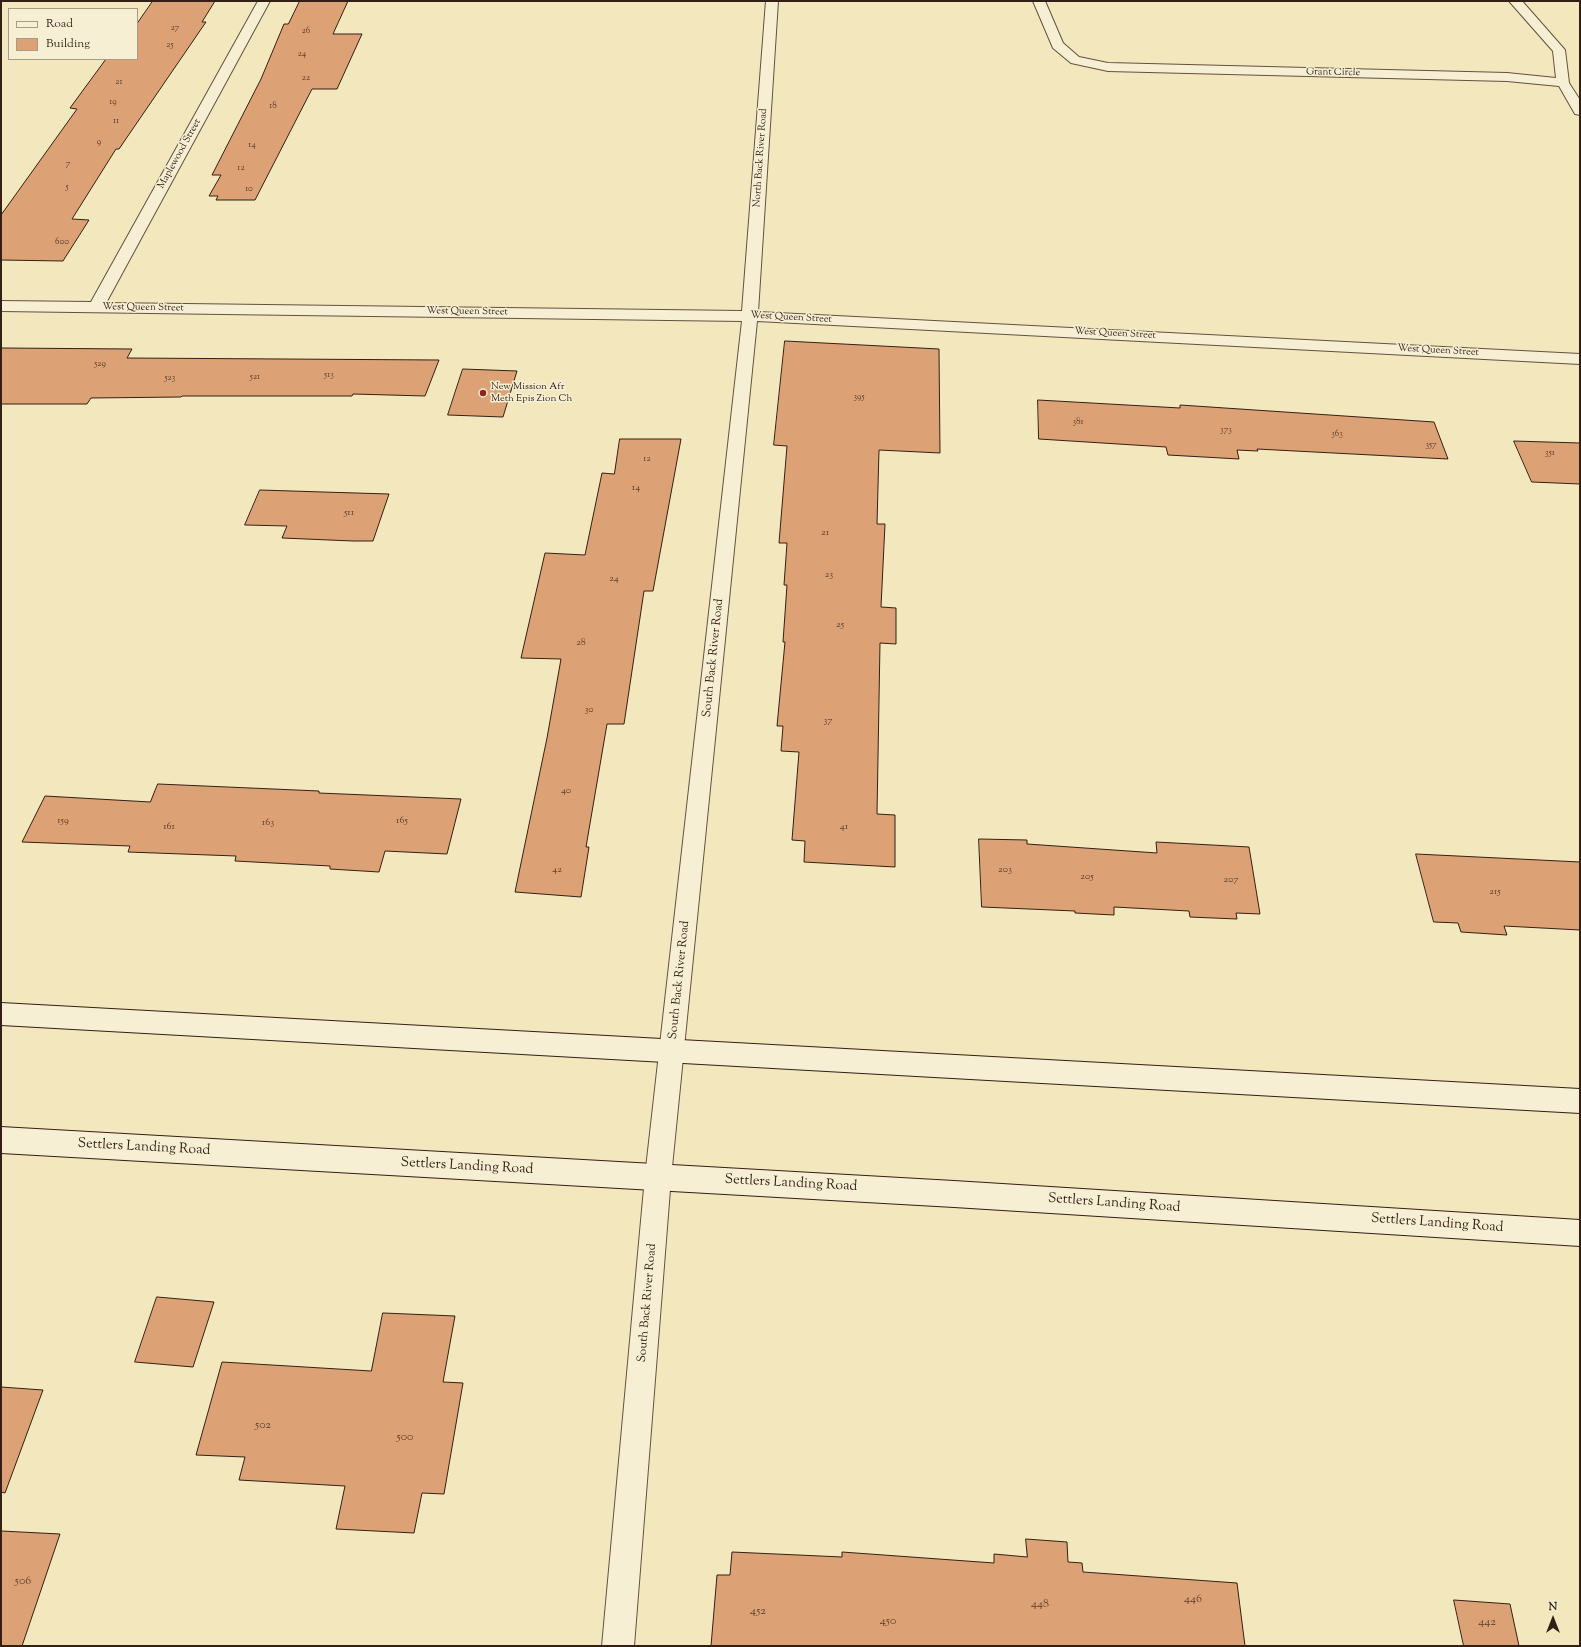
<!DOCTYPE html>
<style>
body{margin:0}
#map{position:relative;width:1581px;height:1647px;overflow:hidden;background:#f3e7bd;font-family:"Sorts Mill Goudy",serif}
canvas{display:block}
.frame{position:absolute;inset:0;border:2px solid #331f14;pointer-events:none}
.legend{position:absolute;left:8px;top:8px;width:130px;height:52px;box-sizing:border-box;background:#f7efd4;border:1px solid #a99c87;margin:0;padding:5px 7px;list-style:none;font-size:12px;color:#331f14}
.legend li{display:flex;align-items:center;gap:8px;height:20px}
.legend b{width:20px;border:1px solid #a99c87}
.north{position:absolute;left:1533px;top:1599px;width:40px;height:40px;-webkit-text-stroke:3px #f7efd4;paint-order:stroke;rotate:0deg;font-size:11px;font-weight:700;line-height:16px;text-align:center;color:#331f14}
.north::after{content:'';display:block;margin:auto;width:14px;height:18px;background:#331f14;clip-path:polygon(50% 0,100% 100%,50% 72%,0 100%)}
</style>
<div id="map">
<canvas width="1581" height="1647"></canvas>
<div class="frame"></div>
<ul class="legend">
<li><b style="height:5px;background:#f7efd4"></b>Road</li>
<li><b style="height:11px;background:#dca276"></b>Building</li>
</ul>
<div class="north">N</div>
</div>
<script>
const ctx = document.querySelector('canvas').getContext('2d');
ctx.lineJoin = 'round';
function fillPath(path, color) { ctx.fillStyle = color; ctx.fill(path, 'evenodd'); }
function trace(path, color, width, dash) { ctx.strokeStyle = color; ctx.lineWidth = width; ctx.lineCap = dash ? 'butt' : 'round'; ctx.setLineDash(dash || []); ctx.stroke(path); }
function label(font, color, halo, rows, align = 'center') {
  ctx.font = font + ' "Sorts Mill Goudy",serif'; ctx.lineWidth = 3; ctx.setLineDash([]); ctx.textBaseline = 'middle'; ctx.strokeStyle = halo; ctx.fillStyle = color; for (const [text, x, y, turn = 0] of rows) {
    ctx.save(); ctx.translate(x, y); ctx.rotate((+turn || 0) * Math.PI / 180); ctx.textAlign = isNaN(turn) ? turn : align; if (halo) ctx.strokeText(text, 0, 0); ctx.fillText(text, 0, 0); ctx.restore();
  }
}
const building = new Path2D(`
 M153,1H215L202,22H206L119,149H116L72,219L89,220L63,261L1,260V215L77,109L70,108L106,59H137V24Z
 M300,1H348L333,34H362L337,89H312L255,200H216L218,196H209L221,175H212L261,79L284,24H288Z
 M785,341L939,349L940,453L879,450L877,524H885L881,607L896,608V644L880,643L877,814L895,815V867L804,862L805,841L792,840L799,752L781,751L783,726H777L785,642H783L787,585H784L787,543H779L787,446L774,445Z
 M1,348L132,349L127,358L439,360L425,396L353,394L352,396H182L181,397L91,398L87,404H1Z
 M463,369L517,371L503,417L448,415Z
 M1038,400L1180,408V405L1434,422L1448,459L1257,449L1258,451L1237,450L1239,459L1168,455L1166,447L1039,439Z
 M620,439H681L653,591H644L624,724H607L586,847H589L581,897L515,892L547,738L561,659L521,658L545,553L585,555L602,473L614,474Z
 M1514,441L1580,443V484L1532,482Z
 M260,490L323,492L389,494L373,541H353L282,538L287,526L245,525Z
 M158,784L319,791V793L461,799L447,854L385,851L379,872L330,869V866L235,861L236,856L128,852L130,846L22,842L45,796L150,802Z
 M979,839L1027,840V844L1157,853L1156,842L1249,847L1260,914L1236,913L1237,919L1190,917L1189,911L1114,907V915L1075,913V911L982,907Z
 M1416,854L1580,862V930L1504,926L1507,935L1461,932L1458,923L1434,922Z
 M157,1297L214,1302L193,1367L135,1362Z
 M383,1313L455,1316L443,1382L463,1383L444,1494L422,1493L414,1533L336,1529L345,1486L239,1480L245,1457L196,1455L222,1362L371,1371Z
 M1,1387L43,1390L5,1493L1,1492Z
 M1,1531L60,1534L22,1646H1Z
 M1026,1539L1067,1542L1068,1562L1082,1563L1083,1572L1237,1583L1245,1646H711L717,1575H730L732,1552L842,1557V1552L994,1563V1554L1027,1557Z
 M1454,1600L1510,1604L1519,1646H1464Z`);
fillPath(building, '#dca276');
trace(building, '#331f14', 1);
const street = new Path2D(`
 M258,1H270L106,303L742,311L766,1H778L758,312L1580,354V364L757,321L671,1177L634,1646H602L645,1177L742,321L1,311V301L91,302Z
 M1033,1H1045L1063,43L1079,57L1108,63L1507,73L1556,78L1553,51L1509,1H1522L1565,50L1569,83L1580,100V115L1575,114L1559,86L1507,81L1108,71L1071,63L1053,48Z`);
const secondary = new Path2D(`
 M1,1003L1580,1089V1113L1,1025Z
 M1,1127L954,1181L1580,1220V1246L954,1207L1,1153Z`);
trace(street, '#63513e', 2);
trace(secondary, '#331f14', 2);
fillPath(street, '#f7efd4');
fillPath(secondary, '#f7efd4');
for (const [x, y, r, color] of [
 [483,393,4,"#8f2418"]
]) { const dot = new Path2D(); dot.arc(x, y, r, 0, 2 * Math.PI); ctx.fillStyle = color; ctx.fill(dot); trace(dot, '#f7efd4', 1.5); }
label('9px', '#5d402c', null, [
 ["27",175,28],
 ["26",306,31],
 ["25",170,45],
 ["24",302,54],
 ["22",306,78],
 ["21",119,82],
 ["19",113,102],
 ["18",273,106],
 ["11",116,121],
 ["9",99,142],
 ["14",252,145],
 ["7",68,164],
 ["12",241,168],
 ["5",67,187],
 ["10",249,189],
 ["600",62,242],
 ["529",100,364],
 ["513",329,375],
 ["521",255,377],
 ["523",170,378],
 ["395",859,397],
 ["381",1078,422],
 ["373",1226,430],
 ["363",1337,434],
 ["357",1431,445],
 ["351",1550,453],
 ["12",647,459]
]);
label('10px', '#331f14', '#f7efd4', [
 ["Grant Circle",1333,73,1],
 ["Maplewood Street",180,154,-61],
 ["North Back River Road",761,158,-86],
 ["West Queen Street",143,308,1],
 ["West Queen Street",467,312,1],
 ["West Queen Street",791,318,3],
 ["West Queen Street",1115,334,3],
 ["West Queen Street",1438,351,3]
]);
label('10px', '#331f14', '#f7efd4', [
 ["New Mission Afr",491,387],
 ["Meth Epis Zion Ch",491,399]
], 'left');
label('10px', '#5d402c', null, [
 ["14",636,488],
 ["511",349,513],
 ["21",825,533],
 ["23",829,575],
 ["24",614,579],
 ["25",840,625],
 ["28",581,643],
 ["30",589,710],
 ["37",828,721],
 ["40",566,791],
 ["159",63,821],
 ["165",402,821],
 ["163",268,823],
 ["161",169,827],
 ["41",844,827],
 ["42",557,870],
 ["203",1005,870],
 ["205",1087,877],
 ["207",1231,880],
 ["215",1495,892]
]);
label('12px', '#331f14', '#f7efd4', [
 ["South Back River Road",714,658,-84],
 ["South Back River Road",680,980,-84],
 ["South Back River Road",648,1303,-85]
]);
label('12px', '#5d402c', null, [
 ["502",263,1426],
 ["500",405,1438],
 ["506",23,1582],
 ["446",1193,1600],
 ["448",1040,1605],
 ["452",758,1612],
 ["450",888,1622],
 ["442",1487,1623]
]);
label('14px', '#331f14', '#f7efd4', [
 ["Settlers Landing Road",144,1148,3],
 ["Settlers Landing Road",467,1167,3],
 ["Settlers Landing Road",791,1184,3],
 ["Settlers Landing Road",1114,1204,4],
 ["Settlers Landing Road",1437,1224,4]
]);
</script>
